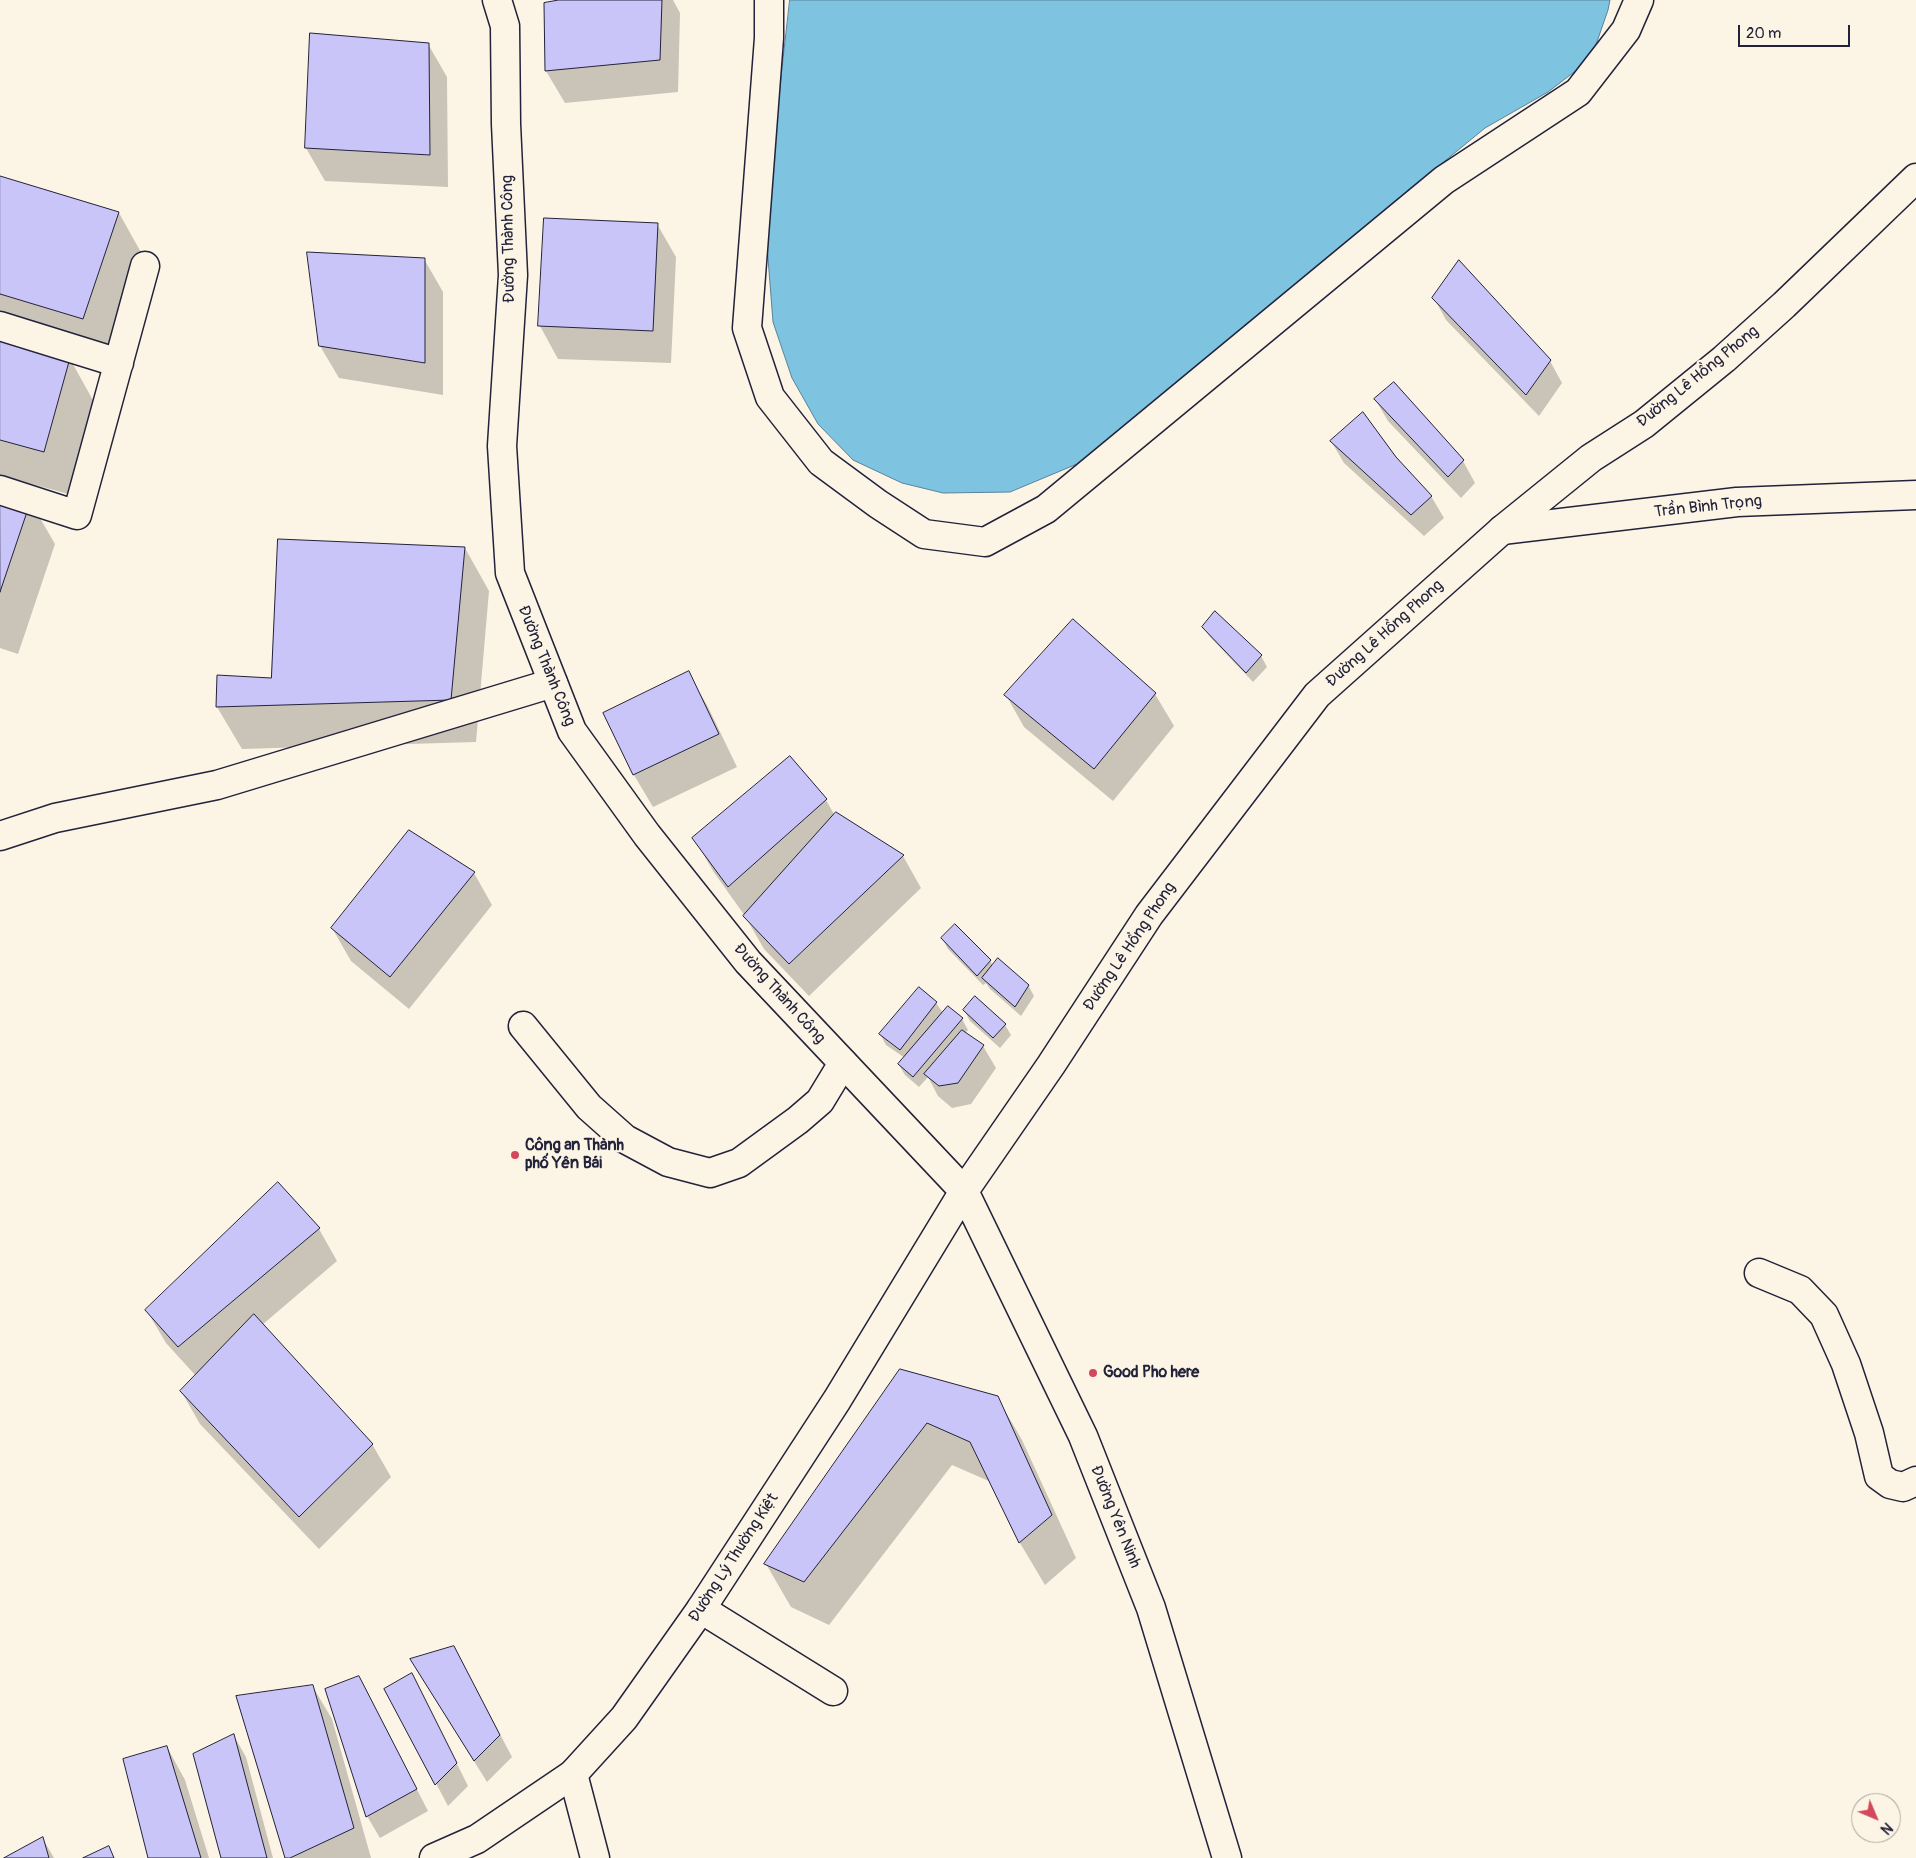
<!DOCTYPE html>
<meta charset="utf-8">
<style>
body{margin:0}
#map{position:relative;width:1916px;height:1858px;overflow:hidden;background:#fcf5e5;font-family:Pangolin,sans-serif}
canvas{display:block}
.north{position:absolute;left:1851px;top:1793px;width:50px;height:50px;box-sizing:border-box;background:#fcf5e5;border:1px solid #a5a1a1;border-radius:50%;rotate:135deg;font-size:14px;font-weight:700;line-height:20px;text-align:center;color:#22223b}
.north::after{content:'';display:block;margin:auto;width:18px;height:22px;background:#d1495b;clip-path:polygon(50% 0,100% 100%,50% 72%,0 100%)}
.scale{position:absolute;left:1738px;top:25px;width:112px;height:22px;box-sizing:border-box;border:2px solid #22223b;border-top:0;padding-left:6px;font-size:15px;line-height:18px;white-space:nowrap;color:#22223b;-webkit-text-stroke:4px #fcf5e5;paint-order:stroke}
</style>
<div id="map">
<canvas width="1916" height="1858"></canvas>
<div class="north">N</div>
<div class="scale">20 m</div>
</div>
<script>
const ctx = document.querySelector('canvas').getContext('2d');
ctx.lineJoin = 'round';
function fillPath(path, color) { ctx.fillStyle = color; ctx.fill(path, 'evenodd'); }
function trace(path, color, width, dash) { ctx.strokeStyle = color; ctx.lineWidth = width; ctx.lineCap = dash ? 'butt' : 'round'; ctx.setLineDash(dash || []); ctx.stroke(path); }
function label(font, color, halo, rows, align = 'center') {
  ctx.font = font + ' Pangolin,sans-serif'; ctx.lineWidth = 4.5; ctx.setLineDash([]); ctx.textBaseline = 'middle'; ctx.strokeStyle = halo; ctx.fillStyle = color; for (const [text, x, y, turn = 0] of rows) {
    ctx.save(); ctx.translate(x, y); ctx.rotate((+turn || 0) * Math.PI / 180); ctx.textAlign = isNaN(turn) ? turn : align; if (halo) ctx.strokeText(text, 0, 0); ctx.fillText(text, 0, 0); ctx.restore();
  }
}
const water = new Path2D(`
 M790,0H1610L1608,10L1591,59L1548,92L1485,128L1356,234L1159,403L1077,464L1010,492L943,493L902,483L853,460L818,424L792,378L773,322L767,245L779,95Z`);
fillPath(water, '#7ec3df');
trace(water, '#59839d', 1);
fillPath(new Path2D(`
 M566,0H673L680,13L678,92L565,103L546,71Z
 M311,35L428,44L447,77L448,187L325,181L306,148Z
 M0,177L119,213L143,256L107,361L0,330Z
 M657,224L676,257L671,363L558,359L540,326Z
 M424,259L443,292V395L339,378L320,346Z
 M1434,298L1550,361L1562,383L1539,416L1446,320Z
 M0,340L70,359L94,402L68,494L0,475Z
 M1375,399L1463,461L1475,483L1461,498L1388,421Z
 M1331,441L1395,458L1431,496L1444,518L1424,536L1344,463Z
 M0,491L30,501L55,544L18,654L0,648Z
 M465,548L489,591L476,742L242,749L217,707L272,679Z
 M1203,627L1261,656L1267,667L1253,682L1210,637Z
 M688,673L707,705L737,767L653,807L634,775L605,713Z
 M1155,694L1174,726L1113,801L1024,727L1006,695Z
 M826,800L835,816L903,856L921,888L809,996L764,949L745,916L713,871L694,838Z
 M474,873L492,905L409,1009L351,961L332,928Z
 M955,926L990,961L993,966L1028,985L1034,996L1021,1016L990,989L986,983L983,985L948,949L942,938Z
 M975,998L1005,1025L1011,1035L1000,1048L970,1021L964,1010Z
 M936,1003L943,1013L962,1019L968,1030L965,1033L983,1046L996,1068L971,1104L952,1108L938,1096L928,1077L919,1087L905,1075L899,1065L905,1058L886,1045L880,1034Z
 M319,1229L337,1261L262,1325L372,1444L391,1477L319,1549L200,1424L181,1391L196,1376L166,1343L147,1311Z
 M900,1371L997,1397L1022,1440L1076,1558L1045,1585L1020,1543L991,1482L952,1465L829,1625L791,1607L766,1564Z
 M454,1647L512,1757L487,1782L424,1681Z
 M412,1674L468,1786L448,1806L386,1689Z
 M313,1687L332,1719L371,1858H286Z
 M327,1689L371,1700L428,1811L380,1838L367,1816Z
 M234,1736L246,1757L273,1858H222Z
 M167,1747L185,1780L209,1858H150Z
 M43,1839L54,1858H6Z`), '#0003');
const building = new Path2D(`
 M559,0H662L660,60L545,71L544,3Z
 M310,33L429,43L430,155L305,148Z
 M0,176L119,212L83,319L0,294Z
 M544,218L658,223L653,331L538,326Z
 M307,252L425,258V363L319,346Z
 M1459,260L1551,360L1526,395L1432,298Z
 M0,339L70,358L44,452L0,440Z
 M1394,382L1464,460L1448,477L1374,399Z
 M1363,412L1396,457L1432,496L1411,515L1330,441Z
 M0,490L31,500L0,592Z
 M278,539L465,547L451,700L216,707L217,675L271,678Z
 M1215,611L1262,655L1246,673L1202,627Z
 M1073,619L1156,693L1094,769L1004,695Z
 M689,671L719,734L633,775L603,713Z
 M790,756L827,799L728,887L692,838Z
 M836,812L904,855L789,964L743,916Z
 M409,830L475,872L390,977L331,928Z
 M955,924L991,960L977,976L941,938Z
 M998,958L1029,985L1015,1007L982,978Z
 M919,987L937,1002L900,1050L879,1034Z
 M975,996L1006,1024L993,1038L963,1010Z
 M948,1006L963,1018L913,1077L898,1064Z
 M962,1030L984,1045L958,1083L939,1086L924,1074Z
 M278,1182L320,1228L178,1347L145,1310Z
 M254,1314L373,1444L299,1517L180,1391Z
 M900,1369L998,1396L1052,1515L1019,1543L970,1442L927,1423L804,1582L764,1564Z
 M454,1646L500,1735L474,1761L410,1659Z
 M412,1673L457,1763L435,1785L384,1689Z
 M359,1676L417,1789L366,1817L325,1689Z
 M313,1685L354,1828L290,1858H285L236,1696Z
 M234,1734L267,1858H221L193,1754Z
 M167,1746L201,1858H148L123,1759Z
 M43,1837L49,1858H4Z
 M109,1846L114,1858H83Z`);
fillPath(building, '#cac5f8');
trace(building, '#22223b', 1);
const minor = new Path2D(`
 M769,0V38L747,328L770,397L821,462L878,504L924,534L985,542L1046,509L1444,180L1578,92L1626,30L1639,0
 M0,326L119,363
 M0,490L77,515L145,266
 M1502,530L1737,502L1916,495
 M0,836L55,818L217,785L553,683
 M523,1026L589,1107L625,1139L668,1162L710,1173L739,1163L798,1120L820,1101L843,1063
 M1759,1273L1800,1290L1824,1315L1846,1364L1869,1433L1879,1476L1890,1484L1903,1487L1916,1481
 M701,1609L833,1691
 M573,1774L595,1858`);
const major = new Path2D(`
 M497,0L505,26L506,124L513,275L502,446L510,573L572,731L647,835L748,962L964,1191L1083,1436L1151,1608L1227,1858
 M434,1858L477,1839L573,1774L624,1718L701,1609L837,1400L964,1191L1051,1065L1149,915L1317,695L1502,530L1591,458L1644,424L1724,359L1784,305L1916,178`);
trace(minor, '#22223b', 31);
trace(major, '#22223b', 31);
trace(minor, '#fcf5e5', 28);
trace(major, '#fcf5e5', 28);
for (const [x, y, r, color] of [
 [515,1155,5,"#d1495b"],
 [1093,1373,5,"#d1495b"]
]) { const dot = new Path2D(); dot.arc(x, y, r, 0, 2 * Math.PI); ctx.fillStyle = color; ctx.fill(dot); trace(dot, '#fcf5e5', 2); }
label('16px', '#22223b', '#fcf5e5', [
 ["Đường Thành Công",509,239,-91],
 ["Đường Lê Hồng Phong",1698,377,-39],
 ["Trần Bình Trọng",1708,507,-6],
 ["Đường Lê Hồng Phong",1385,634,-42],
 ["Đường Thành Công",546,666,68],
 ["Đường Lê Hồng Phong",1130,947,-56],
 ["Đường Thành Công",779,994,48],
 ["Đường Yên Ninh",1115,1517,68],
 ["Đường Lý Thường Kiệt",734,1558,-57]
]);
label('bold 16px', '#22223b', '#fcf5e5', [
 ["Công an Thành",525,1146],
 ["phố Yên Bái",525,1164],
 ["Good Pho here",1103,1373]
], 'left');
</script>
